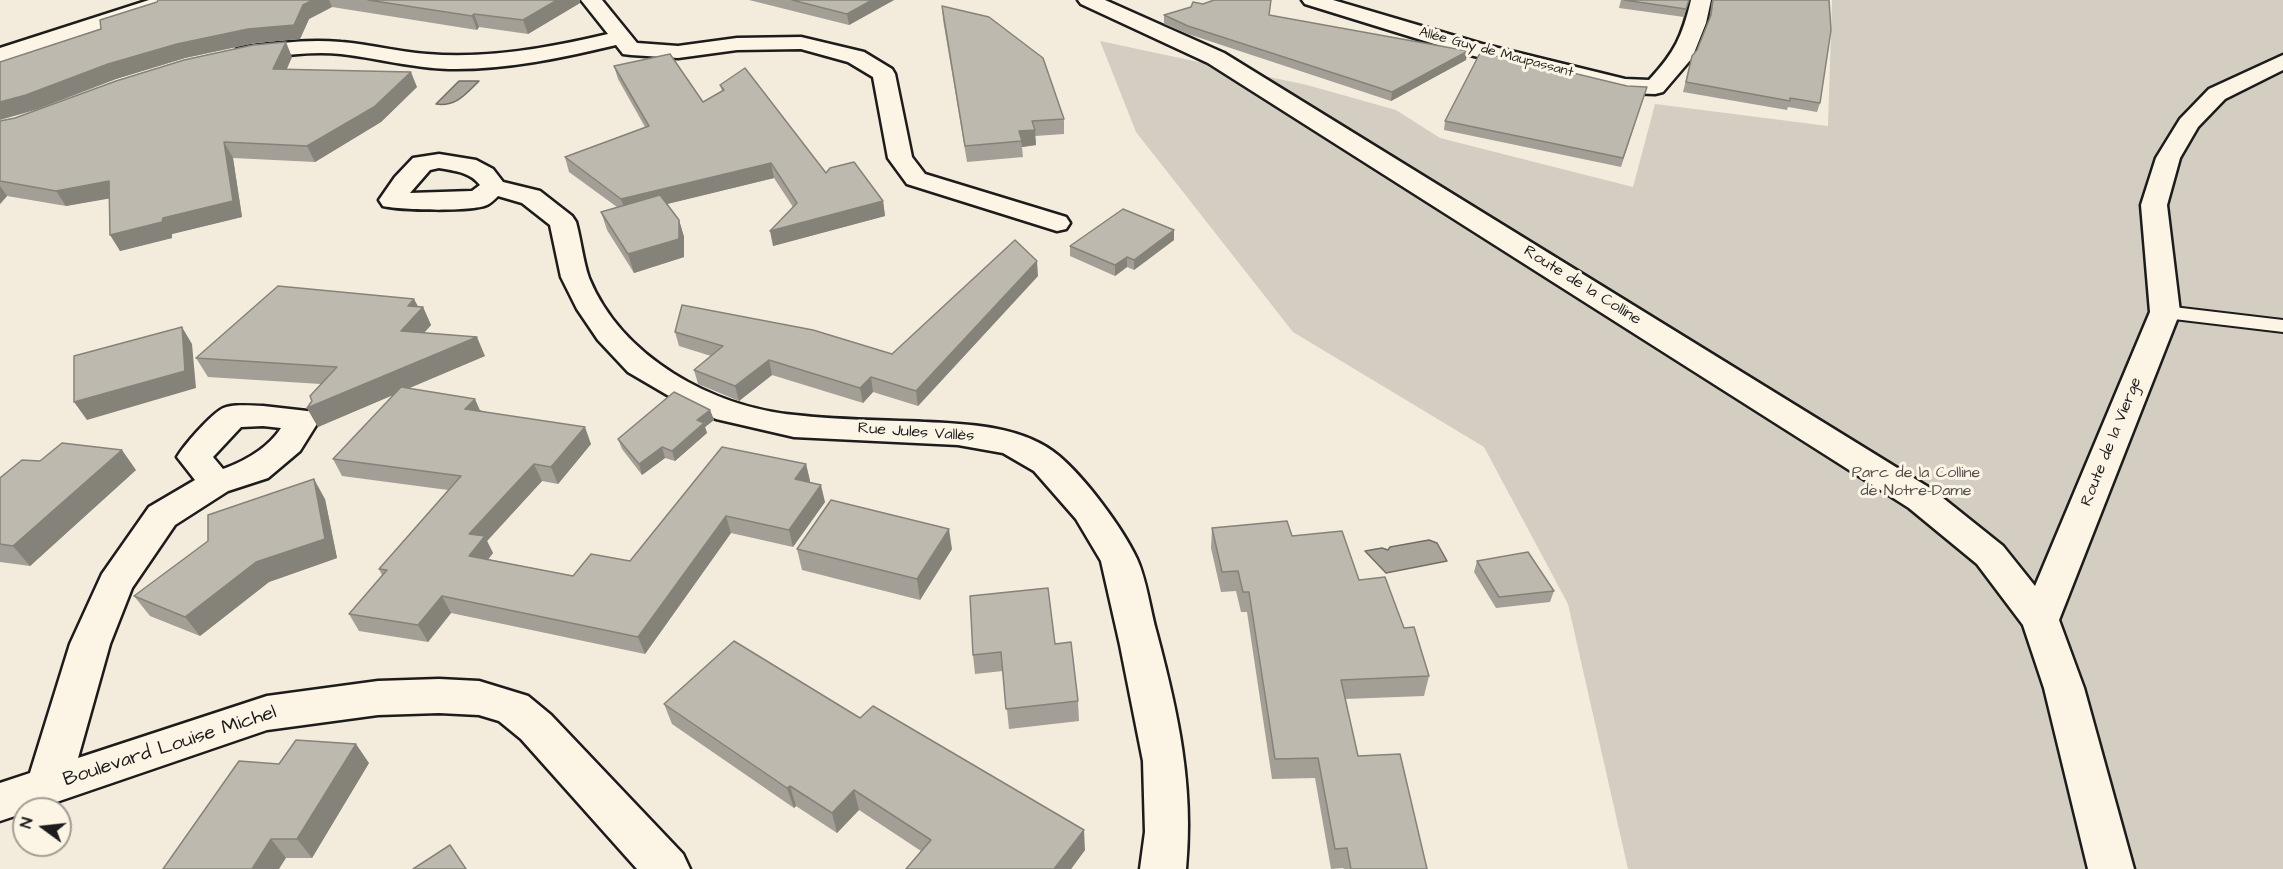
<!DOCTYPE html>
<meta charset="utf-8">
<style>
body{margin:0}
#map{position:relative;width:2283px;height:869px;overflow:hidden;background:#f3ecdd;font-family:"Architects Daughter",sans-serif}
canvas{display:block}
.north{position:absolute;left:12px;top:797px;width:60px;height:60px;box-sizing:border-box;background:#fcf5e5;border:2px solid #a29e95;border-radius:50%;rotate:285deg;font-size:16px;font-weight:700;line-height:24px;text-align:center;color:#1c1c1c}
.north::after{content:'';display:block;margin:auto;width:21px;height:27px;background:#1c1c1c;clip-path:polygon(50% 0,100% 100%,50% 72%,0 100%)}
</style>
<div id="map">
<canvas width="2283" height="869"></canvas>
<div class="north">N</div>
</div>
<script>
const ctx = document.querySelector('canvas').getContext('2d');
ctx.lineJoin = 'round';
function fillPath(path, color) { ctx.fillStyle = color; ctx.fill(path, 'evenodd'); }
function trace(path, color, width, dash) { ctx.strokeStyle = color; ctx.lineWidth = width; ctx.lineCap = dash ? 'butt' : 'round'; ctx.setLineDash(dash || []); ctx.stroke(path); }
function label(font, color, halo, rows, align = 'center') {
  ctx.font = font + ' "Architects Daughter",sans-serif'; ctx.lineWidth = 6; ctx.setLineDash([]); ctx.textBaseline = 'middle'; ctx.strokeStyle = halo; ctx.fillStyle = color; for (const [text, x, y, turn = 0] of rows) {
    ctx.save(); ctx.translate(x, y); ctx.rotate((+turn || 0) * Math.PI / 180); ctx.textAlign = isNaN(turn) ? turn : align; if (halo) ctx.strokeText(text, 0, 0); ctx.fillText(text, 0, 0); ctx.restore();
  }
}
fillPath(new Path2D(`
 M1832,0H2283V869H1628L1568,604L1484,447L1293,332L1136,132L1100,41L1307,85L1396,110L1440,138L1633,187L1655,104L1828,126Z`), '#d3cec1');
const water = new Path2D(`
 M459,81H479C466,94 456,107 436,104Z
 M1429,540L1437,543L1447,561L1386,573L1365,551L1382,548L1388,550L1390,547Z`);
fillPath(water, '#aaa59b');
trace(water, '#716e68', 1.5);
const lane = new Path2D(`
 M2165,306L2283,320V332L2157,317L2154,312L2157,307Z`);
const street = new Path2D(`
 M149,0H179L176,4L0,62V48Z
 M581,0H602L637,43L678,46L737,38L801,37L864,52L892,69L895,74L912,157L925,174L1066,217L1070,223L1066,229L1057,231L907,184L888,158L873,77L848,62L801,49L737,50L678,58L631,55L623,54L616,45C562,58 505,70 449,69C412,68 377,58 341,54C309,51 277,56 245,61L237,59L234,54L237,49L245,47C277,43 309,39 341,42C369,44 398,52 427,54C487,59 549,48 608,34Z
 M1078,0H1105L1224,53L1933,490L2003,546L2035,586L2150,312L2141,205L2156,158L2180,119L2209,89L2283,55V70L2225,99L2198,127L2180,158L2167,205L2180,312L2059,620L2084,688L2134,869H2088L2044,688L2023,625L1977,564L1909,508L1208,63L1081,4Z
 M1302,0H1333L1482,44L1625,79L1649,80C1675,52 1682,37 1691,0H1711L1706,23L1692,58L1663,92L1655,94L1625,93L1470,55L1305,4Z
 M439,154L476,160L493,169L503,182L540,191L572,216L576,222C581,240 583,261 589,278C622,358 713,407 795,415C838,420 882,420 925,422C968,424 1024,426 1059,456C1085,478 1122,527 1137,559C1147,581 1150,610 1157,634C1178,713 1194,786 1186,869H1140L1145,832L1143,761L1120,645L1101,561L1076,519L1034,471L1003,453L958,445L794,437L716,419L669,396L628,372L598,340L577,309L561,277L550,225L522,203L498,196C495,199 491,203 487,205C471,212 400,210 383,206L379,200L395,177L413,158ZM439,168C455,171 470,172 480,185L472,191L410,193L430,170Z
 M263,406L316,412L320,419L300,451L268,478L228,491L175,525L132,588L110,644L78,758L267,696L378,681L439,679L479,681L528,696L551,715L683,854L690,869H637L521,739L499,721L479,715L439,713L378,715L267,730L36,809H24V813L0,821V783L30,773L70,644L102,574L149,507L195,480L177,457C185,444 207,419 220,410C231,403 250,406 263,406ZM263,426L281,428C268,448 245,461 223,469L213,457L241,427Z`);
trace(lane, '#1c1c1c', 4);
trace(street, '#1c1c1c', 5);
fillPath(lane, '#fcf5e5');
fillPath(street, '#fcf5e5');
fillPath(new Path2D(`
 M158,0H580V3L528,34L479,27L477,30L332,7L309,19L300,39L255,43L185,58L116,79L35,110L101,29L157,2Z
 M749,0H894L849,25Z
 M1621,0H1689L1684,17L1619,8Z
 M1712,0H1829L1820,103L1817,112L1788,107L1787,110L1683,92L1692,56L1697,50L1709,20Z
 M942,6L1064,119V134L1035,136L1036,145L1022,147L1023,157L967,162L943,20Z
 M1164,15H1270L1466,60L1391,101L1188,34L1164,24Z
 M292,57L287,69L417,87L381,122L315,162L233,158L242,217L172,234V238L120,251L109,198L66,206L7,196L0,204V121Z
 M614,66L703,102L722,91L720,85L826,173L883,201L885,216L773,246L793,207L774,178L667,204L679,220L684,237V257L634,273L607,230L601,212L617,207L569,172L565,157L645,127L618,79Z
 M1627,86L1647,87L1621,167L1444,130L1445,121Z
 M1174,230V240L1134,270L1127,267L1115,276L1070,256V246Z
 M1038,276L918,406L873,392L863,403L772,375L739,401L698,384L694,370L711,356L679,346L675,332L892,354Z
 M418,306L423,307L431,325L424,333L485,356L408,388L591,444L558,484L542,481L487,541L493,553L488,559L573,576L630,561L806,464L810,481L809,482L825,502L793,547L731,533L645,654L451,613L428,642L359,631L349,614L382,575L379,569L448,490L342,476L333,459L395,394L318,427L307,408L321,384L208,377L196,358Z
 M710,410L714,420L705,427L707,433L675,461L665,458L642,475L622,449L618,439Z
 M136,470L30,566L0,562V478Z
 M325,499L337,558L269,582L200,636L150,616L134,596Z
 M1212,528L1292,536L1359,580L1404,628L1429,676L1424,696L1345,699L1358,756L1427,869H1344L1343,868L1331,869L1315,778L1272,779L1247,612H1241L1236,591L1221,592L1211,548Z
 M797,549H952L920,600L802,570Z
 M1477,561L1554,591L1550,602L1496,608L1474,572Z
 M1055,644L1078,701L1079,721L1009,729L1003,671L975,674L973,655Z
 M664,704L860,718L1085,850L1071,869H906L921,851L859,810L837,833L796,806L794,808L672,724Z
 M369,763L312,858H286L163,869L279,764Z`), '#a39f96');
fillPath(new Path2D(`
 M313,0H329L332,7L309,19L300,39L255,43L185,58L116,79L35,110L0,120V102L108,64L303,5Z
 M557,0H580V3L528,34L523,20Z
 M872,0H894L849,25L847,14Z
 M474,14L479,27L477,30L472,16Z
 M286,42L292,57L280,83L273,69Z
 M1468,51L1466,60L1391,101L1392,92Z
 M411,72L417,87L381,122L315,162L307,146Z
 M1035,130L1036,145L1022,147L1019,131Z
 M224,142L233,158L242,217L172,234V238L120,251L110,235L163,218Z
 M771,163L774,178L626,214L621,199Z
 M109,181L118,197L66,206L56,191Z
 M0,186L7,196L0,204Z
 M883,201L885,216L773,246L770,231Z
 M679,220L684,237V257L634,273L628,254Z
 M1174,230V240L1134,270V260Z
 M1127,257V267L1115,276V265Z
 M1037,261L1038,276L918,406L916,391Z
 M414,299L420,310L423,307L431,325L409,350L401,331L408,306Z
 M182,327L192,344L196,388L87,420L74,402Z
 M477,337L485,356L318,427L307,408Z
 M769,360L772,375L739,401L735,386Z
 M871,377L873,392L863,403L860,388Z
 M475,399L482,415L465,409Z
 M710,410L714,420L705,427L707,433L675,461L672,451L697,420Z
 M585,427L591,444L558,484L551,467Z
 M662,447L665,458L642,475L639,464Z
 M122,450L136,470L30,566L13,546Z
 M534,464L542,481L487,541L493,553L478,573L469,556V534Z
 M806,464L810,481L799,497L795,479Z
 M314,479L325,499L337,558L269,582L200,636L185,617Z
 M821,485L825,502L793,547L789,530Z
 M726,516L731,533L645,654L638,637Z
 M949,529L952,549L920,600L917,579Z
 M442,596L451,613L428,642L418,625Z
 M356,744L369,763L312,858L297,839Z
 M790,786L796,806L794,808L787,788Z
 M854,790L859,810L837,833L832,813Z
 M1084,830L1085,850L1071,869H1054Z
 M271,839L286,858L279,869H252Z`), '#85827a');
const building = new Path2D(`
 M158,0H313L303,5L294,25L248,29L177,44L108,64L26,95L0,102V62L101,29L100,20L157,2Z
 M368,0H557L523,20L474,14L472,16Z
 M792,0H872L847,14Z
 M1214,0H1271L1269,15L1468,51L1392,92L1188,26L1164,15L1191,7L1193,2L1203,4Z
 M1624,0H1689L1686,9Z
 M1713,0H1829L1831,30L1820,103L1790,98V101L1686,82L1692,56L1697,50L1711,15Z
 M942,6L989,17L1043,58L1064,119L1032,121L1035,130L1019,131L1022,141L965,146Z
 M286,42L273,69L411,72L374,107L307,146L224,142L233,201L163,218L162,222L110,235L109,181L56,191L0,181V121L15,118L116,81L184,60L253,45Z
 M1480,53L1523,61L1627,86L1647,87L1623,158L1445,121Z
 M670,54L703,102L724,90L720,85L745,68L826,173L830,168L854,162L883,201L770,231L797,203L771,163L621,199L565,157L649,126L614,66Z
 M660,195L679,220V239L628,254L601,212Z
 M1123,209L1174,230L1134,260L1127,257L1115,265L1070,246Z
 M1015,240L1037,261L916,391L871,377L860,388L769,360L735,386L694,370L723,346L675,332L682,305L813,330L892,354Z
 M278,286L414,299L408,306L423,307L401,331L477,337L307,408L312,401L310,396L337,367L196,358Z
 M182,327L185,371L74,402V356Z
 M401,387L475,399L465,409L585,427L551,467L534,464L469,534L485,536L469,556L573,576L591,554L630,561L722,447L806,464L795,479L821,485L789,530L726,516L638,637L442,596L418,625L349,614L387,570L379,569L461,476L333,459Z
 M674,392L710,410L697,420L704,423L672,451L662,447L639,464L618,439Z
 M62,443L122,450L13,546L0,544V478L22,460L40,461Z
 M314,479L325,539L256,562L185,617L134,596L208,541V515Z
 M831,500L949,529L917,579L797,549Z
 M1287,521L1292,536L1342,531L1359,580L1385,577L1404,628L1414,627L1429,676L1341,680L1358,756L1400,754L1427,869H1351L1347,848L1335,849L1318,758L1275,759L1249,592H1243L1238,571L1222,572L1212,528Z
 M1528,552L1554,591L1499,597L1477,561Z
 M1048,588L1055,644L1071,642L1078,701L1006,709L1001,652L973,655L970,596Z
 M734,641L860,718L873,706L1084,830L1054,869H906L931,840L854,790L832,813L790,786L787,788L664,704Z
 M296,740L356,744L297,839H271L252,869H163L239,761L279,764Z
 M450,845L466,869H413Z`);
fillPath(building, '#beb9ae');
trace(building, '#85827a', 1.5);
label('14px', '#1c1c1c', '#fcf5e5', [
 ["Allée Guy de Maupassant",1496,53,15]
]);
label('16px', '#1c1c1c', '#fcf5e5', [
 ["Route de la Colline",1582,286,32],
 ["Rue Jules Vallès",916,433,4],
 ["Route de la Vierge",2112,442,-68]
]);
label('16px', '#53514e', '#fcf5e5', [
 ["Parc de la Colline",1916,474],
 ["de Notre-Dame",1916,492]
]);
label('20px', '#1c1c1c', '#fcf5e5', [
 ["Boulevard Louise Michel",170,747,-18]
]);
</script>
